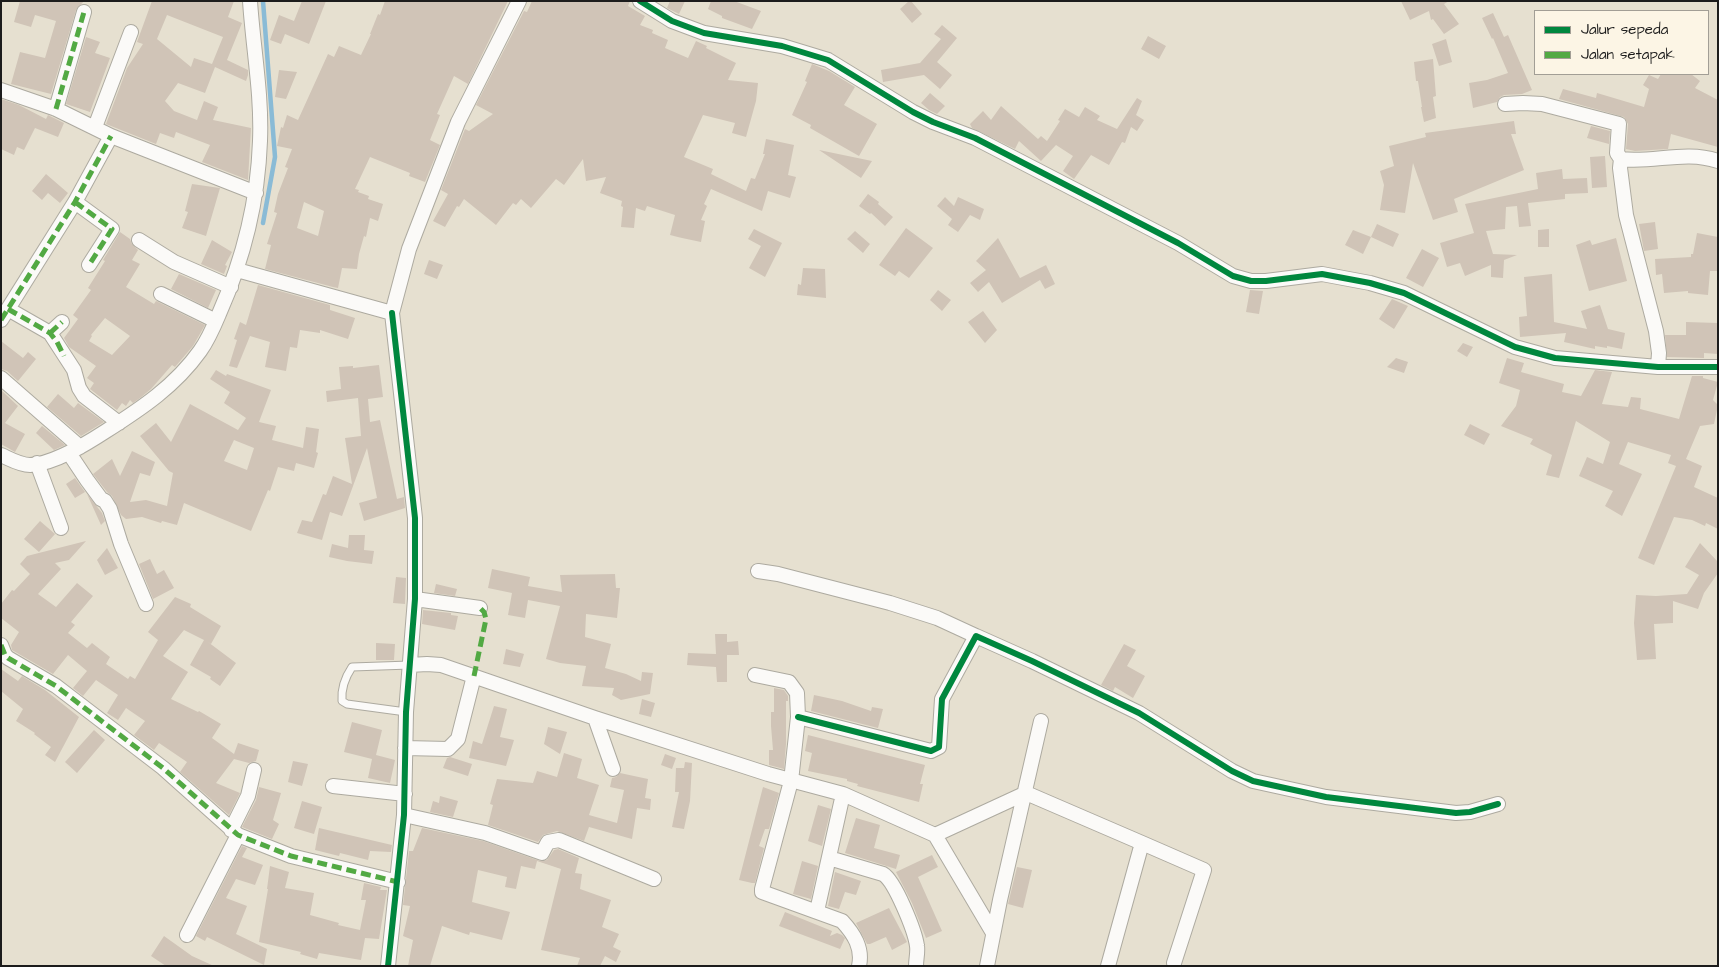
<!DOCTYPE html>
<style>
body{margin:0}
#map{position:relative;width:1719px;height:967px;overflow:hidden;background:#e6e0d0;font-family:"Architects Daughter",sans-serif}
canvas{display:block}
.frame{position:absolute;inset:0;border:2px solid #1c1c1c;pointer-events:none}
.legend{position:absolute;left:1534px;top:10px;width:175px;height:65px;box-sizing:border-box;background:#fcf5e5;border:1px solid #a29e95;margin:0;padding:6px 9px;list-style:none;font-size:15px;color:#1c1c1c}
.legend li{display:flex;align-items:center;gap:10px;height:25px}
.legend b{width:25px;border:1px solid #a29e95}
</style>
<div id="map">
<canvas width="1719" height="967"></canvas>
<div class="frame"></div>
<ul class="legend">
<li><b style="height:6px;background:#00873e"></b>Jalur sepeda</li>
<li><b style="height:6px;background:#52a943"></b>Jalan setapak</li>
</ul>
</div>
<script>
const ctx = document.querySelector('canvas').getContext('2d');
ctx.lineJoin = 'round';
function trace(path, color, width, dash) { ctx.strokeStyle = color; ctx.lineWidth = width; ctx.lineCap = dash ? 'butt' : 'round'; ctx.setLineDash(dash || []); ctx.stroke(path); }
function fillPath(path, color) { ctx.fillStyle = color; ctx.fill(path, 'evenodd'); }
trace(new Path2D(`
 M263,1L275,157L263,223`), '#8abbd6', 4.5);
fillPath(new Path2D(`
 M20,1H84L76,10L51,94L11,84L20,52L45,58L56,21L35,15L31,27L14,22Z
 M152,1H234L228,17L242,23L227,60L248,70V75L246,81L215,67L205,93L178,83L165,101L174,111L197,120L204,101L218,107L213,120L251,128L248,180L202,162L210,145L176,132L174,138L160,133L156,144L106,124L127,68L143,44L137,42ZM167,15L223,37L212,64L194,58L191,67L157,39Z
 M302,1H326L309,44L285,34L281,44L270,40L279,15L294,21Z
 M385,1H508L468,84L454,76L446,94L437,114L440,115L430,140L440,145L425,182L409,176L410,173L370,157L355,189L359,190L358,192L369,196L368,199L383,204L378,221L370,218L366,237L364,236L359,254L357,269L342,268L338,288L333,287L265,269L271,245L267,244L277,213L274,212L278,194L288,168L285,167L292,149L277,146L281,127L283,128L287,115L298,120L328,54L334,57L339,46L361,55L371,34H370L378,14L380,15ZM304,202L324,211L318,236L297,228Z
 M532,1H630L628,6L645,16L640,25L653,30L652,33L668,40L665,48L688,58L696,41L707,46L706,48L736,63L728,80L758,83L756,101L746,137L732,133L735,123L703,115L684,157L713,169L711,174L746,191L751,178L755,179L765,154H763L766,139L794,145L788,175L796,177L790,198L768,191L762,211L711,189L704,204L707,206L701,220L705,221L701,242L682,238L670,235L675,215L647,206L645,211L636,208L634,228L621,227L623,207L621,206L622,201L600,193L606,177L586,181L583,159L564,185L556,179L531,208L521,199L516,205L513,203L496,225L464,199L459,207L457,206L445,227L433,221L448,194L441,190L465,129L469,131L493,114L476,105L524,11L527,12Z
 M670,1H685L679,14L667,8Z
 M711,1H734L761,11L752,29L722,18V16L708,9Z
 M909,1H911L922,14L912,23L900,9Z
 M1401,1H1449L1444,4L1459,24L1444,34L1433,19L1431,20L1429,11L1410,20Z
 M1493,13L1504,37L1508,35L1532,90L1522,94L1504,95L1500,97L1497,102L1473,108L1469,83L1487,80L1508,73L1493,38L1492,39L1482,18Z
 M942,25L957,38L937,62L952,75L940,89L924,75L883,82L881,70L920,63L941,39L934,34Z
 M1148,36L1166,46L1159,59L1141,49Z
 M86,37L100,42L95,53L110,58L90,112L66,104Z
 M1446,39L1452,62L1439,66L1432,44Z
 M1433,59L1436,96L1433,97L1436,118L1424,122L1421,107H1422L1418,81H1416L1414,62Z
 M812,64L829,71L855,87L844,105L877,124L859,156L810,128L811,125L792,115L807,82L805,81Z
 M279,70L297,72L286,99L275,97Z
 M1661,74H1691L1700,81L1695,88L1718,100V147L1671,134L1668,149L1635,151L1626,149L1628,124L1624,117L1559,99L1563,89L1596,98L1597,93L1644,107L1649,89L1643,85L1649,75L1658,79Z
 M930,93L945,106L937,114L929,110L921,103Z
 M1137,98L1142,101L1136,115L1144,120L1137,131L1131,127L1125,143L1122,142L1109,165L1091,155L1074,179L1063,171L1073,156L1056,145L1041,161L1019,141L1015,149L972,128L970,124L983,111L991,120L1001,106L1038,139L1041,136L1047,141L1060,121L1058,120L1065,109L1079,117L1085,107L1100,116L1097,120L1117,129Z
 M1,99L19,105L46,119L48,115L64,123L58,137L35,128L24,150L17,147L14,155L1,149Z
 M1514,121L1516,134H1511L1524,170L1454,199L1458,212L1433,220L1413,163L1405,213L1380,210L1384,185L1380,171L1394,166L1389,146L1426,137L1425,133Z
 M1591,126L1610,131L1609,144L1587,138Z
 M819,150L872,161L861,178Z
 M1605,156L1607,187L1592,188L1590,157Z
 M1562,169L1563,179L1587,178L1588,193L1565,194V199L1528,203L1531,226L1519,227L1517,206L1506,207L1505,229L1486,231L1493,254L1517,255L1504,260L1503,278L1491,277V265L1465,276L1460,263L1447,267L1440,243L1474,233L1465,204L1538,189L1536,173Z
 M46,174L68,193L60,203L48,193L42,200L32,191Z
 M192,184L220,188L206,236L182,228L188,212L185,211Z
 M868,194L879,202L878,204L893,217L885,226L871,213L870,214L859,206Z
 M945,197L954,206L958,197L984,209L980,220L970,215L958,232L948,225L952,219L937,206Z
 M1655,222L1658,249L1644,251L1639,224Z
 M1377,224L1399,234L1393,247L1371,237Z
 M906,228L933,248L909,278L899,271L895,276L879,265Z
 M754,229L782,243L765,277L749,268L761,246L748,239Z
 M1549,229V247H1538V230Z
 M1353,230L1371,237L1363,254L1345,245Z
 M855,231L870,244L863,253L847,239Z
 M120,232L130,239L132,244L138,250L132,260L140,264L126,287L154,304L156,301L205,325L193,346L175,367L172,365L151,389L140,398L133,403L130,400L126,406L122,403L117,410L90,389L94,383L87,378L96,366L69,347L64,338L78,319L73,315L91,290L88,288L105,261L103,260ZM105,318L130,336L112,355L89,341L92,336L91,335Z
 M1697,233L1718,237V271H1710L1708,295L1688,293V291L1664,293L1662,274L1656,275L1655,259L1691,257V254H1693Z
 M998,238L1020,278L1046,265L1055,284L1045,289L1040,280L1002,303L989,282L978,292L970,283L986,270L976,261Z
 M1616,238L1627,281L1589,291L1576,245L1590,240L1592,245Z
 M212,240L232,252L225,265L227,266L224,274L201,264Z
 M1422,249L1439,258L1423,287L1406,278Z
 M429,260L443,265L437,279L424,274Z
 M803,268L825,269L826,298L797,295L798,284L801,285Z
 M179,274L216,290L208,308L171,289Z
 M1552,274L1554,322L1587,329L1581,311L1600,305L1608,329L1625,333L1622,349L1607,346V348L1595,346V349L1564,342L1566,333L1520,337L1519,317L1527,316L1524,277Z
 M258,285L330,305V310L355,318L348,339L320,330V333L300,330L297,348L290,347L286,371L265,367L270,342L250,336L237,368L229,366L237,340L234,339L240,322L246,325Z
 M938,290L951,300L942,311L930,300Z
 M1250,290L1263,291L1259,314L1246,312Z
 M1392,299L1408,306L1394,329L1379,319Z
 M983,311L997,330L985,343L968,322Z
 M1686,322L1718,323V354L1704,353V358L1667,357L1665,335H1686Z
 M1,341L23,358L28,352L36,359L18,381L7,371L1,369Z
 M1463,343L1473,347L1467,357L1457,351Z
 M1396,358L1408,362L1404,373L1387,367Z
 M1507,358L1524,363L1521,372L1564,384L1562,392L1581,396L1595,370L1612,372L1602,404L1628,407L1631,397L1641,398L1640,409L1679,419L1692,376H1703V378L1718,382L1713,400L1718,405L1714,424L1700,426L1686,459L1702,466L1694,487L1718,498V529L1706,523L1705,526L1692,520L1674,517L1654,565L1638,558L1676,466L1668,463L1671,455L1628,442L1619,464L1642,474L1622,516L1605,506L1613,491L1579,476L1587,457L1603,464L1610,442L1576,421L1559,478L1546,475L1552,455L1530,444L1533,439L1501,426L1516,406L1520,390L1499,383Z
 M379,365L383,397L368,399L370,422L380,420L397,499L404,497L405,508L364,521L359,503L377,498L367,448L342,516L330,512L322,540L297,533L302,520L312,522L323,494L326,495L333,476L352,484L345,438L361,436L358,398L327,402L326,391L341,389L339,367L353,366V368Z
 M216,370L226,376L227,374L271,390L259,422L276,426L272,440L303,448L306,427L319,429L316,452L318,453L314,468L296,463L294,471L278,467L270,491L268,490L251,531L184,503L177,525L162,521L161,523L142,517L126,519L121,515L112,496L107,492L93,474L112,459L120,476L132,451L155,462L150,476L140,473L130,502L146,500L167,506L173,473L169,471L140,436L156,423L171,442L190,404L238,430L246,418L224,403L230,392L210,379ZM234,440L254,448L247,470L224,461Z
 M1,390L18,406L5,423L25,434L15,452L1,444Z
 M58,394L74,408L78,403L104,422L81,436L47,407Z
 M1470,424L1490,434L1484,445L1464,435Z
 M42,426L65,445L54,450L36,433Z
 M75,478L85,492L75,498L66,484Z
 M87,494L102,513L105,521L101,525Z
 M40,521L55,534L39,552L24,539Z
 M349,535H365L364,550L374,551L372,564L347,561L329,557L332,544L348,548Z
 M86,541L69,560L55,563L61,569L38,594L56,607L77,583L93,596L71,622L75,625L68,633L87,648L92,643L110,657L106,664L128,679L130,676L135,679L158,640L148,632L175,597L191,604L190,607L221,626L211,644L208,642L236,663L220,686L210,679L211,677L190,665L204,640L184,630L163,656L188,672L171,699L198,712L199,711L221,724L212,738L234,754L238,743L259,750L256,761L249,763L234,759L216,783L240,793L229,815L180,772L187,762L159,743L154,750L134,735L145,721L126,708L118,720L107,713L118,695L96,680L83,696L73,688L87,671L68,655L53,674L12,650L11,645L19,632L1,618V604L12,590L14,591L30,574L20,564L27,556Z
 M1700,543L1718,562V573L1704,593L1698,609L1673,601V623L1654,624L1656,659L1637,660L1634,623L1636,595L1656,596L1687,594L1699,575L1685,567Z
 M107,548L118,568L105,575L97,560Z
 M150,559L157,574L164,570L174,588L153,599L139,564Z
 M492,569L530,577L528,586L562,592L560,575L615,574L616,588H620L617,618L586,614L585,637L611,644L605,668L626,674L641,681L642,672L653,673L650,694L621,700L612,695L614,688L582,686L586,666L560,663L546,659L560,606L528,600L525,618L508,615L512,593L488,588Z
 M396,577L406,578L405,604L393,603Z
 M436,584L457,589L455,596L434,593Z
 M423,610L451,613V615L458,616L455,630L422,624Z
 M715,634H727V642L738,641L739,655H727V682H717L716,667L687,665L688,653L716,654Z
 M376,643L395,644L394,660H376Z
 M1124,644L1136,650L1127,666L1145,676L1133,698L1115,687L1113,691L1101,685Z
 M506,649L524,654L520,667L503,664Z
 M1,669L18,681L22,676L45,690L79,717L55,762L45,755L51,747L34,734L35,733L16,721L23,709L1,691Z
 M774,688L784,690L788,696V701H786V744L784,769L769,765V750H773L771,726V712H774Z
 M814,695L842,701L871,711L872,707L883,709L878,728L811,711Z
 M642,699L655,703L651,717L639,714Z
 M494,706L507,709L500,737L514,740L506,766L469,758L473,741L482,744Z
 M352,722L382,730L376,755L395,760L390,783L368,778L372,759L344,752Z
 M548,727L567,732L560,754L544,744Z
 M94,730L105,740L77,773L65,762Z
 M808,735L925,765L920,784H923L919,802L857,786L858,784L847,781V779L808,771L812,753L805,751Z
 M564,753L582,759L577,778L599,785L589,815L617,823L624,790L610,787L612,778L616,777L620,773L648,779L645,798L651,799L650,810L637,808L632,839L589,827L584,841L557,831L543,835L538,842L488,825L493,805L490,804L497,779L533,783L537,771L557,777Z
 M665,754L676,758L672,769L661,765Z
 M450,757L472,764L468,776L443,768L447,758Z
 M293,761L308,764L302,786L288,782Z
 M685,762L692,763L690,801L684,829L672,827L679,792H675L676,768H684Z
 M259,787L281,793L273,820L279,824L272,839L242,827L256,800Z
 M763,787L779,793L769,829H765L759,846L764,848L755,883H752L739,880Z
 M440,796L458,801L453,817L430,812L433,801L439,803Z
 M302,801L322,807L314,834L294,828Z
 M818,805L831,809L822,846L808,841Z
 M856,818L880,825L874,848L900,855L896,869L845,853Z
 M319,828L392,845L391,852L370,851L368,860L340,853L339,856L315,850Z
 M422,828L483,841L540,861L547,860L554,850L558,849L579,858L575,873L582,874L580,889L611,900L602,927L619,934L613,947L621,951L616,962L605,956L600,966H577L580,958L541,950L561,869L537,861L535,869L521,866L516,889L505,887L507,877L478,870L472,902L510,912L502,940L470,932L469,935L442,926L430,966H408L413,940L403,936L410,906L403,905L409,851H413Z
 M242,846L247,848L242,857L263,865L255,885L236,879L226,898L247,906L236,934L267,949L264,965L207,937L205,941L196,936Z
 M932,855L938,867L918,877L942,931L926,938L912,903L896,872Z
 M802,861L818,866L811,899L793,894Z
 M270,866L289,872L285,888L314,893L310,915L339,923L338,925L360,930L366,900H361L364,883L381,887L380,890H387L379,939L365,938L361,960L319,953L317,959L300,954L301,952L259,942L268,889H267Z
 M1017,867L1032,870L1023,908L1008,904Z
 M835,872L861,881L856,895L845,892L839,909L828,906Z
 M889,908L907,942L892,950L886,937L870,944H867L856,923Z
 M785,912L832,931L830,936L837,933L842,935L845,938L840,949L779,926Z
 M164,936L192,956L214,966H166L151,956Z`), '#d0c4b7');
const lane = new Path2D(`
 M406,712L347,704L342,701C341,689 346,676 352,667L410,665`);
const street = new Path2D(`
 M640,1L672,21L704,33L782,46L828,60L913,112L933,122L975,138L1178,243L1233,276L1251,281H1266L1322,274L1370,283L1404,293L1515,347L1555,358L1658,367H1718
 M1,90L56,109L111,136L256,193
 M1505,104L1523,103L1542,104L1619,124L1617,153L1621,159L1620,168L1626,215L1656,331L1659,353L1658,367
 M56,109L84,12
 M95,127L131,32
 M1621,159C1654,163 1685,150 1718,161
 M75,202L112,229L89,265
 M139,240L174,262L231,287
 M237,270L392,313L409,249L458,122L519,1
 M161,294L216,321
 M8,309L50,333L74,370L79,388L84,396L119,423
 M1,320L75,202L111,136
 M50,333L62,322
 M1,378L80,447
 M69,453L87,480L101,499L105,501L110,509L121,544L146,604
 M1,455C10,459 20,465 30,465C54,464 86,444 106,431C142,408 175,386 200,351C208,340 214,326 219,314C243,260 258,200 260,141C262,95 253,47 250,1
 M37,463L61,528
 M758,571L778,574L890,603L937,618L976,636
 M415,599L480,608
 M1,645L5,655L8,658L56,686L163,768L238,835L291,856L398,882
 M410,665L427,664L441,665L595,718L768,774L843,794L935,835L993,933
 M755,675L789,682L797,693L798,717L791,781L762,889V892L842,921C854,934 863,948 859,966
 M798,717L931,751L939,747L942,699L976,636L1032,661L1139,713L1232,771L1253,781L1326,797L1456,813L1470,812L1498,804
 M595,718L613,769
 M405,748L448,749L458,739L474,676
 M333,786L405,794
 M404,815L485,833L542,853L548,842L559,840L654,879
 M231,830L248,796L254,770
 M935,835L1026,793L1142,843L1108,966
 M1142,843L1204,870L1174,963
 M829,858L883,874C895,881 915,931 917,946C918,952 916,959 916,966
 M817,911L843,794
 M187,935L238,835
 M388,966L404,815L406,712L415,599V518L392,313
 M987,966L1000,900L1041,721`);
trace(lane, '#adaaa0', 9);
trace(street, '#adaaa0', 16);
trace(lane, '#fbfaf8', 7);
trace(street, '#fbfaf8', 14);
trace(new Path2D(`
 M56,109L84,12
 M75,202L112,229L89,265
 M8,309L50,333L57,342L64,356
 M1,320L75,202L111,136
 M50,333L62,322
 M1,645L5,655L8,658L56,686L163,768L238,835L291,856L398,882
 M474,676L486,619L484,612L480,608`), '#52a943', 5, [10, 5]);
trace(new Path2D(`
 M640,1L672,21L704,33L782,46L828,60L913,112L933,122L975,138L1178,243L1233,276L1251,281H1266L1322,274L1370,283L1404,293L1515,347L1555,358L1658,367H1718
 M798,717L931,751L939,747L942,699L976,636L1032,661L1139,713L1232,771L1253,781L1326,797L1456,813L1470,812L1498,804
 M388,966L404,815L406,712L415,599V518L392,313`), '#00873e', 6);
</script>
